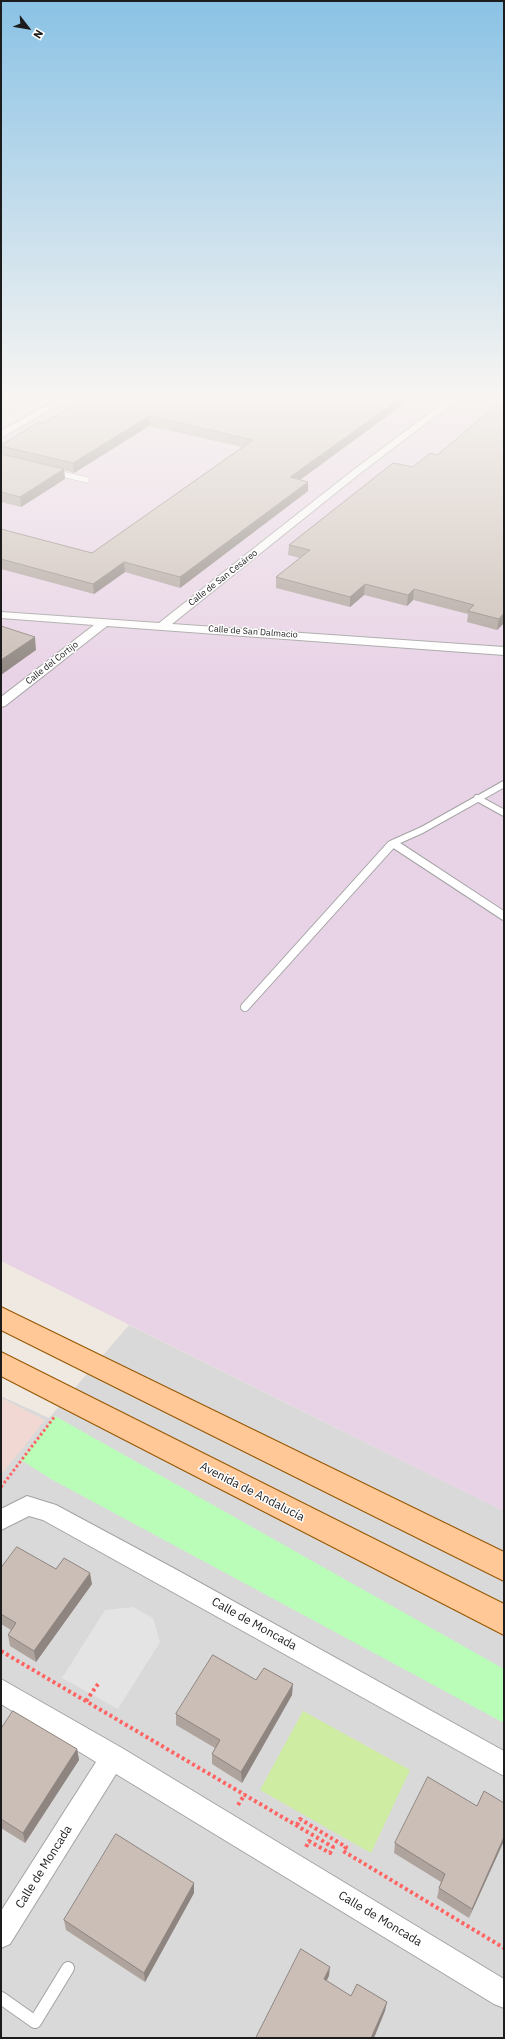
<!DOCTYPE html>
<meta charset="utf-8">
<style>
body{margin:0}
#map{position:relative;width:505px;height:2039px;overflow:hidden;background:#efe9e1;font-family:"IBM Plex Sans",sans-serif}
canvas{display:block}
.frame{position:absolute;inset:0;border:2px solid #1c1c1c;pointer-events:none}
.north{position:absolute;left:8px;top:8px;width:40px;height:40px;-webkit-text-stroke:3px #fff;paint-order:stroke;rotate:121deg;font-size:11px;font-weight:700;line-height:16px;text-align:center;color:#1c1c1c}
.north::after{content:'';display:block;margin:auto;width:14px;height:18px;background:#1c1c1c;clip-path:polygon(50% 0,100% 100%,50% 72%,0 100%)}
</style>
<div id="map">
<canvas width="505" height="2039"></canvas>
<div class="frame"></div>
<div class="north">N</div>
</div>
<script>
const ctx = document.querySelector('canvas').getContext('2d');
ctx.lineJoin = 'round';
function fillPath(path, color) { ctx.fillStyle = color; ctx.fill(path, 'evenodd'); }
function trace(path, color, width, dash) { ctx.strokeStyle = color; ctx.lineWidth = width; ctx.lineCap = dash ? 'butt' : 'round'; ctx.setLineDash(dash || []); ctx.stroke(path); }
function label(font, color, halo, rows, align = 'center') {
  ctx.font = font + ' "IBM Plex Sans",sans-serif'; ctx.lineWidth = 3; ctx.setLineDash([]); ctx.textBaseline = 'middle'; ctx.strokeStyle = halo; ctx.fillStyle = color; for (const [text, x, y, turn = 0] of rows) {
    ctx.save(); ctx.translate(x, y); ctx.rotate((+turn || 0) * Math.PI / 180); ctx.textAlign = isNaN(turn) ? turn : align; if (halo) ctx.strokeText(text, 0, 0); ctx.fillText(text, 0, 0); ctx.restore();
  }
}
fillPath(new Path2D(`
 M1,398H43L1,421Z
 M129,1325L504,1511V2038H1V1396L49,1418Z`), '#dad9d9');
fillPath(new Path2D(`
 M53,398H504V1511L1,1261V427Z`), '#e8d2e6');
fillPath(new Path2D(`
 M1,1398L45,1420L1,1475Z`), '#f2d8d3');
fillPath(new Path2D(`
 M303,1711L410,1770L371,1853L260,1790Z`), '#ceeda2');
fillPath(new Path2D(`
 M55,1416L504,1669V1723L51,1479L21,1460Z`), '#bafdb9');
fillPath(new Path2D(`
 M133,1607L153,1618L160,1642L118,1709L62,1678L105,1610Z`), '#e4e4e4');
const laneFar3 = new Path2D(`
 M54,472L87,480`);
const laneFar2 = new Path2D(`
 M477,798L504,813
 M393,843L398,846
 M390,846L393,843L422,830L504,784`);
const laneFar1 = new Path2D(`
 M396,845L504,916
 M245,1007L391,845`);
const lane = new Path2D(`
 M1,1998L35,2022L68,1968`);
const street = new Path2D(`
 M60,398H70L1,438V431Z
 M450,398H459L358,475L172,624L504,647V655L107,626L5,706L1,707V697L94,625L1,618V612L159,623L352,471Z
 M27,1496L56,1505L177,1570L504,1751V1776L43,1520L29,1516L1,1530V1509Z
 M1,1679L122,1748L504,1979V2008L494,2004L116,1774L10,1944L1,1948V1911L96,1762L1,1704Z`);
const primary = new Path2D(`
 M1,1307L504,1552V1581L1,1330Z
 M1,1352L504,1604V1635L1,1376Z`);
trace(laneFar3, '#a3a3a3', 6);
trace(laneFar2, '#a3a3a3', 8);
trace(laneFar1, '#a3a3a3', 10);
trace(lane, '#a3a3a3', 14);
trace(street, '#a3a3a3', 2);
trace(primary, '#955600', 2);
trace(new Path2D(`
 M1,1487L55,1416`), '#ff6462', 3, [2.5, 2.5]);
trace(new Path2D(`
 M1,1651L333,1847L330,1853L309,1841L306,1847
 M86,1701L98,1684
 M238,1805L245,1794
 M297,1825L300,1819L346,1847L343,1851L504,1948`), '#ff6462', 4, [3, 3]);
trace(laneFar3, '#fff', 5);
trace(laneFar2, '#fff', 6);
trace(laneFar1, '#fff', 8);
trace(lane, '#fff', 12);
fillPath(street, '#fff');
fillPath(primary, '#ffc896');
fillPath(new Path2D(`
 M87,398L405,403L300,480L308,491L180,588L125,572L94,594L1,569V529L92,553L242,447L149,426L74,473L64,470L65,479L21,507L1,502V445L43,423Z
 M504,399V623L497,630L467,622L468,614L413,600L407,606L364,595L350,607L276,588V577L300,558L288,555L289,545L413,467L437,455Z
 M1,1568L56,1569L92,1584L36,1662L10,1646L8,1635L11,1630L1,1624Z
 M256,1680L292,1695L242,1783L212,1764V1754L215,1748L176,1725V1714Z
 M1,1729L77,1749L79,1760L25,1843L1,1828Z
 M504,1803L469,1918L437,1898L439,1888L441,1882L394,1853L395,1843L477,1806Z
 M194,1893L145,1982L66,1930L64,1920Z`), '#afa39d');
fillPath(new Path2D(`
 M401,398H406L405,403L290,487V477Z
 M149,416V426L74,473L73,463Z
 M64,469L65,479L21,507L20,497Z
 M308,482V491L180,588V577Z
 M124,562L125,572L94,594L93,584Z
 M365,584L364,595L350,607V597Z
 M414,589L413,600L407,606L408,595Z
 M504,613V623L497,630L499,619Z
 M35,637L36,650L1,675V660Z
 M90,1573L92,1584L36,1662L34,1651Z
 M293,1684L292,1695L242,1783L241,1772Z
 M77,1749L79,1760L25,1843L23,1833Z
 M504,1837V1841L469,1918L472,1909Z
 M194,1883V1893L145,1982L144,1973Z
 M330,1967L329,1976L323,1988L324,1979Z
 M387,2002L385,2011L374,2038H371Z`), '#8e8580');
const building = new Path2D(`
 M87,398H401L290,477L308,482L180,577L124,562L93,584L1,559V529L92,553L253,440L149,416L73,463L1,446V445L39,422L43,423Z
 M504,399V613L499,619L468,611L474,605L414,589L408,595L365,584L350,597L276,577L310,550L289,545L393,463L413,467L430,453L437,455Z
 M1,454L64,469L20,497L1,492Z
 M1,626L35,637L1,660Z
 M17,1547L56,1569L64,1558L90,1573L34,1651L8,1635L16,1623L1,1614V1568Z
 M213,1655L256,1680L264,1668L293,1684L241,1772L212,1754L220,1740L176,1714Z
 M13,1711L77,1749L23,1833L1,1819V1729Z
 M428,1777L477,1806L484,1791L504,1803V1837L472,1909L439,1888L445,1874L395,1843Z
 M116,1834L194,1883L144,1973L64,1920Z
 M301,1949L330,1967L324,1979L351,1996L357,1984L387,2002L371,2038H256Z`);
fillPath(building, '#cbbeb7');
trace(building, '#8e8580', 1);
const sky = ctx.createLinearGradient(0, 0, 0, 683);
sky.addColorStop(0, '#8ac2e5');
sky.addColorStop(0.58, '#f8f5f2');
sky.addColorStop(1, '#f8f5f200');
ctx.fillStyle = sky;
ctx.fillRect(0, 0, 505, 683);
label('9px', '#1c1c1c', '#fff', [
 ["Calle de San Cesáreo",223,578,-38],
 ["Calle de San Dalmacio",253,632,4],
 ["Calle del Cortijo",52,663,-38]
]);
label('12px', '#1c1c1c', '#fff', [
 ["Avenida de Andalucía",252,1492,27],
 ["Calle de Moncada",254,1624,29],
 ["Calle de Moncada",44,1867,-58],
 ["Calle de Moncada",380,1919,31]
]);
</script>
